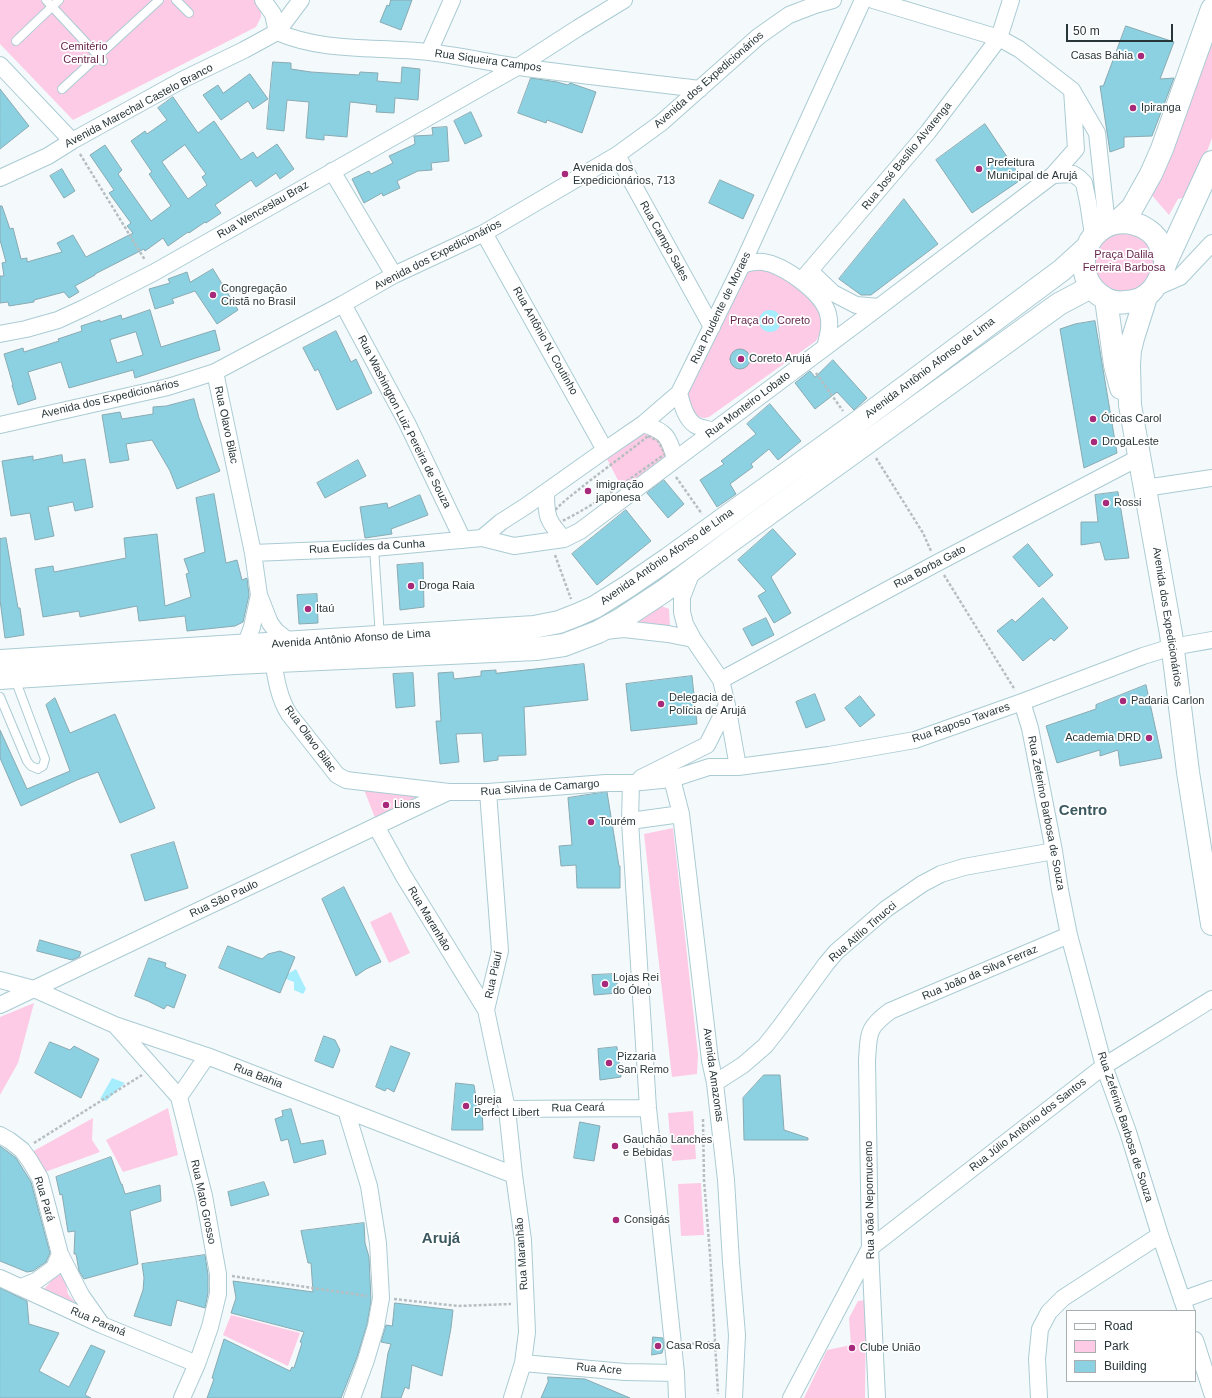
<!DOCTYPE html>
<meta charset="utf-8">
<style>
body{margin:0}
#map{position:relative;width:1212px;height:1398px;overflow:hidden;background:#f4fafc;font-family:Helvetica,sans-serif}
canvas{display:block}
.legend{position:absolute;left:1066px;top:1310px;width:130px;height:72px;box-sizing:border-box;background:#fff;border:1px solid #a9afb0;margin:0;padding:5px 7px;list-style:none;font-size:12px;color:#293639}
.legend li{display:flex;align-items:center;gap:8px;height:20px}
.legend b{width:20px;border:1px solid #a9afb0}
.scale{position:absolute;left:1066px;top:24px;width:107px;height:18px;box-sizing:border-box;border:2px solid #293639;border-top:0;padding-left:5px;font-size:12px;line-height:14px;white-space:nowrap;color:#293639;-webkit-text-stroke:3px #fff;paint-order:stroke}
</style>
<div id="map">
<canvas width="1212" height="1398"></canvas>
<ul class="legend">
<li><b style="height:5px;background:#fff"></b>Road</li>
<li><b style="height:11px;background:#fdcbe5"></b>Park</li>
<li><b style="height:11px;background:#8bd1e1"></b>Building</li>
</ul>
<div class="scale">50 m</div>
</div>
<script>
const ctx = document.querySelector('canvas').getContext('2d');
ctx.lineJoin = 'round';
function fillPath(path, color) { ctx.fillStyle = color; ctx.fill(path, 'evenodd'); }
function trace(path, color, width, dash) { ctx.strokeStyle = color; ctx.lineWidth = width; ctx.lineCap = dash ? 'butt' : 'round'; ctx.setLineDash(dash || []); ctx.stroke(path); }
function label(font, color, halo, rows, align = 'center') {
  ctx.font = font + ' Helvetica,sans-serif'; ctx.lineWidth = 3.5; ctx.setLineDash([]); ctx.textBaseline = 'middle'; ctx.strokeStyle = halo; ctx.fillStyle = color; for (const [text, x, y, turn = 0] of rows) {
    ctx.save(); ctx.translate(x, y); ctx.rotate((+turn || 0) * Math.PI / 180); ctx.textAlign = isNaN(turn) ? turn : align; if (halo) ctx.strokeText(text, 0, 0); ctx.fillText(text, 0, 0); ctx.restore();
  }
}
fillPath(new Path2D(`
 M0,0H256L261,6V17L256,27L73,120L0,44Z
 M1212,44V138L1190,196L1178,199L1169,215L1149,192Z
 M1094 262a30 30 0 1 1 60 0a30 30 0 1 1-60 0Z
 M758,267C765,269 774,271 782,274C788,277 793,284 798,288C815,303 831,317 816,341L709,417C697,421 693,411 686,402L688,390L744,275L750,269Z
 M641,432L656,434L669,457L623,490L606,457Z
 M651,602L669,609L670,628H634V618Z
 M363,787L418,791L415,802L375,818Z
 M673,828L698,1055L697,1074L672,1077L644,834Z
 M391,912L410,953L389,963L370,922Z
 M34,1003L18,1063L0,1095V1017Z
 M168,1108L178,1155L123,1172L106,1140Z
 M693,1111L696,1159L672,1161L668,1113Z
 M93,1118L92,1140L100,1152L45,1172L30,1153Z
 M701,1183L704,1235L681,1236L678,1184Z
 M63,1268L68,1294L86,1316L32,1292L44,1289Z
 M866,1300L865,1398H804L827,1350L851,1345L849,1318L858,1301Z
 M231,1315L300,1333L288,1366L223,1335Z`), '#fdcbe5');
fillPath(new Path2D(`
 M759 321a11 11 0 1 1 22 0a11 11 0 1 1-22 0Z
 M296,969L306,989L303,994L294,990V982L286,979V975Z
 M112,1078L125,1083L106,1101L100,1099Z`), '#a6edfe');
const building = new Path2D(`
 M391,0H412L401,30L380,22L387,5L389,6Z
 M1126,26L1174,42L1160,79L1174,78L1152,136L1124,137V147L1110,152L1100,86H1103Z
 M273,62L291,63V69L311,72L359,75L360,72L378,73L377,81L401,83L402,67L420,69L418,100L395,98L394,113L376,112L377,105L350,102L347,137L324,135V140L306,138L309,102L287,100L284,131L267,129Z
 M250,74L268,99L253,109L248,101L221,120L203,95L218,85L223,93Z
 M531,78L557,82L568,85L570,83L596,92L582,133L547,120L546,123L518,113Z
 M0,89L29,126L0,149Z
 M173,97L198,133L214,121L241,160L253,152L257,158L277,144L294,169L280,179L276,173L256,187L251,180L215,205L221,213L206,223L205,222L189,233L188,232L168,246L163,238L145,251L144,249L95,274V275L75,286L79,292L69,298L64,292L34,300V302L9,306L8,302L0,303V276H4L2,263L6,262L0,240V206H2L10,229L13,228L21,259L27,258V262L62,252L57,243L73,235L86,257L133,233L127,226L131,223L109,193L114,190L90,155L105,145L122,170L118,174L151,221L171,206L149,174L152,172L131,141L145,131L147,134L167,120L158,108ZM185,145L206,174L202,177L207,185L188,199L162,162Z
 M471,112L482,136L465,144L454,121Z
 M985,124L1022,179L972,213L936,160Z
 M447,127L449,161L431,163L432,170L418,171L397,181L400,188L383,196L382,193L364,203L352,179L369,171L371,174L393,163L389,156L415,144L414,136L433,135L432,128Z
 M62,169L75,191L64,198L50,176Z
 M720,180L754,195L743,219L709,203Z
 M904,199L938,244L871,295H861L839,279Z
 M213,269L238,310L217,324L195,291L172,299L174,303L155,309L149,289L170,283L168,279L187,272L190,282Z
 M150,310L161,347L215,330L220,350L135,378L133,370L69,388L61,362L28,372L36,399L18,405L12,385H13L4,354L23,348L24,352L59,341L58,339L82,331L81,326L100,320V322L121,315L122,319ZM136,332L143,355L117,363L110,340Z
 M1095,321L1117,453L1084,468L1060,329L1075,324Z
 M336,331L351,362L356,359L372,393L337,410L318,369L315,371L303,348Z
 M730 359a10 10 0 1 1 20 0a10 10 0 1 1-20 0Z
 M833,360L867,398L854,410L837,392L815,409L795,383L810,371L815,377Z
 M194,399L199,418L220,471L177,489L170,471L152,440L126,444L129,460L110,463L102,415L120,412L122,419L153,414V407L166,406Z
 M770,404L801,441L778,460L769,449L751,464L753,467L730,484L736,494L717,507L700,480L724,464L721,461L756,434L747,424Z
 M62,455L63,463L85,459L93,507L75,511L73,502L48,507L54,536L35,540L30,513L11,516L2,461L33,456V460Z
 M358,460L366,476L325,498L317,483Z
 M664,480L684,504L668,518L647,493Z
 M1118,492L1129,558L1105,560L1100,542L1081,545V522H1098L1095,495Z
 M214,494L226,563L237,560L242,580L247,578L249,595L243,622L235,626L187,631L185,616L139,621L137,606L80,617L79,611L43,617L35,569L53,566L54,572L126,558L124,538L157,534L165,606L191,597L186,574L189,573L184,559L205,552L196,498Z
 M420,495L428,515L391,529L392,534L365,538L360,507L387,503L388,508Z
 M626,510L651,541L597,585L572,554Z
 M773,529L796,554L771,577L791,613L774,623L758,596L766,591L738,560Z
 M6,538L18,608H20L24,635L5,638L0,600V539Z
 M1028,544L1053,575L1039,587L1013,557Z
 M423,563L424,607L400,610L397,565Z
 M317,594L318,623L299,624L297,595Z
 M1043,598L1068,628L1054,641L1051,638L1023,661L997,631L1012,619L1015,622Z
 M766,618L774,635L752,646L743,629Z
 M584,664L588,700L524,707L526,755L498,756V760L484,762L482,733L456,734L459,762L440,764L436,721H441L438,673L453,672L454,679L481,676V671L496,670V673Z
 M413,673L415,706L396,708L393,674Z
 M692,676L697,724L631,731L626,684Z
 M1146,685L1162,758L1120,766L1118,750L1100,756V750L1057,763L1046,726L1096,709V705Z
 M815,694L825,720L806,728L796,702Z
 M860,696L875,715L860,727L845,708Z
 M55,698L70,733L115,714L155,808L120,823L98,772L77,780L21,806L0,758V730L27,789L70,771L46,705Z
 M607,792L619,866H620V888H577L576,865L561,866L559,846L572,845L568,798Z
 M174,842L188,888L145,901L131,855Z
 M344,887L381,962L366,969L356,976L322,899Z
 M40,940L81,952L79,957L72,960L37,951Z
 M228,946L262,959L268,954L280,951L295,957L280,993L219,968Z
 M149,958L166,963L165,967L186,975L174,1008L167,1005L164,1009L148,1001L135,996Z
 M616,974L618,993L594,995L592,975Z
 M324,1036L335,1040L340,1050L333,1068L315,1061Z
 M50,1042L70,1050L74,1046L99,1059L81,1098L35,1073Z
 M391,1046L410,1053L394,1092L387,1088L385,1091L376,1087Z
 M617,1047L621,1077L600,1080L598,1049Z
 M764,1075H780L784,1130L808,1138V1140H744L743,1098Z
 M456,1083L474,1085L478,1110L482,1109L483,1130H452Z
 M291,1109L301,1144L323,1140L326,1154L294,1163L288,1139L281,1141L275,1119L283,1116L282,1111Z
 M580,1122L600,1126L594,1161L574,1158Z
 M0,1146L16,1158L31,1182L50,1253L46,1262L33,1271L27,1272L0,1261Z
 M111,1157L121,1184H122L125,1194L160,1185L161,1201L130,1211L138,1264L84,1279L79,1271L76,1254H74L75,1231L68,1232L62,1194L60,1195L56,1177Z
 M264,1182L269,1195L231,1206L228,1192Z
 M364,1223L365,1243L369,1257L371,1301L367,1324L357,1357L341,1398H207L214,1379L212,1378L224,1339L290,1371L292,1367L294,1368L302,1343L300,1342L304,1332L231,1313L236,1298L233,1281L313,1292L311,1263H308L301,1231Z
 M205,1255L208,1275V1293L205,1308L177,1300L171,1326L134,1316L143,1290L144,1278L142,1264Z
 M0,1288L27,1301L29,1324L59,1333L39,1371L69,1387L91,1345L105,1351L85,1395L91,1398H0Z
 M395,1303L453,1310L451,1328L442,1376L412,1365L409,1389L405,1387L401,1398H381L388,1353L391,1344L381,1342L386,1325L392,1326Z
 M653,1337L663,1338L664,1346L662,1353L652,1355Z
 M548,1377L585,1379L630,1398H541L548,1382Z`);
fillPath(building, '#8bd1e1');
trace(building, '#89aab2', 1);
const lane = new Path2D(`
 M46,0L103,61
 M176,0L189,13
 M16,41L59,0
 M62,89L159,0
 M374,548L380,637
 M0,697L27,761L31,766L38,769L43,766L45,759L15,679`);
const street = new Path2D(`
 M263,0L273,14L277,32
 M873,0L999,38L1019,49L1072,90L1097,133L1107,225
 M277,32C325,53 378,46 429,52C459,56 489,62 519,67C579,75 640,82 700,89
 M429,52L452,0
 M0,65L72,141
 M617,155L712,327
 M332,171L394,275
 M1053,175L1073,174L1079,178L1084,183L1088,202L1093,235
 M0,178L48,156L72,141L184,79L244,50L277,32L301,0
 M484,233L605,450
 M742,265C749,263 755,261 763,262C784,265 823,293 828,314C831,325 828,336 825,347
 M810,271L833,293L856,305L879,307
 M801,281L928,132L966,82L999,38L1011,0
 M1155,288L1180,277L1212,243
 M343,304L407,423L463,540
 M0,334L26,329L58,320L84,308L153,273L519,66L578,28L624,0
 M215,372L253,553L259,595L270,623L276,631L291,643
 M679,393C682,404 685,418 695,425C700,428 708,429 714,431
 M643,424C666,431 669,437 675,459
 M0,425L168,387L215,372L343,304L394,275L484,233L617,155L661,123L759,36L789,15L815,5L833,0
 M1145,488L1212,478
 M546,492C546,516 547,521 564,539
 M482,538L501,522L526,506L605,450L643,424L679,393L742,265L863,0
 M253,553L374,548L482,538L514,546L564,539L580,531L879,307L1053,175L1076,149L1072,90
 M693,569L682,597V612L685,624L693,639L721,680L727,705L738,767
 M605,631L624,629L668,634L693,639
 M245,646L252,627L259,595
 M273,661C276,679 279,698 289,714L337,775L346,780L449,792H488L606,783H631L672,779L709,767H738L829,755L915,740L1022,702L1143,656L1172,647L1212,640
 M721,680L937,563L1140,457
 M1022,702L1030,728L1054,851L1060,890L1069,935L1104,1066L1128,1132L1160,1235L1186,1311
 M641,778L707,745L727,705
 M672,779L681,814L710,1060L715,1083L726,1180L731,1262L737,1335L734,1398
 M631,783L630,821L648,1108L676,1373L677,1398
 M488,792L500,951L486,1010L507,1109L514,1175L523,1240L527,1332L523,1363L512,1398
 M630,821L681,814
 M376,826L403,875L486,1010
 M0,980L34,989L115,1025L207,1056L514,1175
 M0,1005L448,792
 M116,1026L179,1097L204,1196L218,1274V1294L210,1327L197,1364L182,1398
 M715,1083L743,1065L765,1046L780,1027L826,964L836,952L886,909L922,884L941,874L964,867L1054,851
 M179,1097L207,1056
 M507,1109L648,1108
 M346,1110L369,1186L378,1243L381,1298L376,1326L366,1360L352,1398
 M0,1135L9,1140L22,1150L30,1161L40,1178L60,1254L81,1295L102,1325
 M0,1278L102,1325L197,1364
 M21,1287L36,1281L54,1268L60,1254
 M1182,1300L1212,1289
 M1195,1340L1212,1393
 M523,1363L625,1372L676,1373
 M791,1398L870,1248L1104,1066L1212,999
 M877,1398L870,1248L867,1060C869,1033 867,1028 890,1011L1069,935
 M1039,1398L1037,1359L1040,1329L1049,1312L1063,1298L1160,1235`);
const secondary = new Path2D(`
 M0,661L534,627L559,622L577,615L595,607L627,587L668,559L854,425L1062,270L1085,249
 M0,678L235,663L536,649L564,645L598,632L620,620L664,591L731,541L1059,304L1091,287`);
const primary = new Path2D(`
 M1117,222L1132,208L1151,174L1162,149L1212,9
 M1166,262C1163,255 1161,246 1157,239C1152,232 1143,226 1135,224C1088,211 1063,276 1106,299C1112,302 1119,303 1126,302C1151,301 1159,283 1166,262L1212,162
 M1146,297L1133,338L1130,350L1129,365L1130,405L1171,634L1188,772L1212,924
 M1106,299L1115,365L1121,388`);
trace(lane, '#aacbd3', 10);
trace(street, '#aacbd3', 18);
trace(secondary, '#aacbd3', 24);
trace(primary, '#aacbd3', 24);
trace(new Path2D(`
 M80,154L145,260
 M816,373L843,411
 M648,436L658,441L665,454C632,477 595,506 558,523L555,521L552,514C559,505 568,498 577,491C600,472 625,455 648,436Z
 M876,458L923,533L931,551
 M676,477L702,514
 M555,555L571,599
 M944,575L1015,690
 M703,1119L704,1180L710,1254L718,1394
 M34,1143L142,1075
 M232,1276L367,1296
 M394,1299L458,1306L511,1304
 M687,1344L715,1342`), '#b6bec1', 2.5, [3, 2]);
trace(lane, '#fff', 8);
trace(street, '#fff', 16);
trace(secondary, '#fff', 22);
trace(primary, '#fff', 22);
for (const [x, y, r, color] of [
 [1141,56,4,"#a72979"],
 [1133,108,4,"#a72979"],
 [979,169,4,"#a72979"],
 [565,174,4,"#a72979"],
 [213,295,4,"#a72979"],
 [741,359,4,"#a72979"],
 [1093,419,4,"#a72979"],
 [1094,442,4,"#a72979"],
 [588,491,4,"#a72979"],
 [1106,503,4,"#a72979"],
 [411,586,4,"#a72979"],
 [308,609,4,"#a72979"],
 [1123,701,4,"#a72979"],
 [661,704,4,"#a72979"],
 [1149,738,4,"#a72979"],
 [386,805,4,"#a72979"],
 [591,822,4,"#a72979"],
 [605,984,4,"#a72979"],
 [609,1063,4,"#a72979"],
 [466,1106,4,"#a72979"],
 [615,1146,4,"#a72979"],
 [616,1220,4,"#a72979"],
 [658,1346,4,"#a72979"],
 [852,1348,4,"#a72979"]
]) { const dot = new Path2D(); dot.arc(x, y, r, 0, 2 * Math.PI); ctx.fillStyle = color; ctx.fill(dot); trace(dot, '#fff', 1.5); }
label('11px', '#66264c', '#fff', [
 ["Cemitério",84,47],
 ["Central I",84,60],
 ["Praça Dalila",1124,255],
 ["Ferreira Barbosa",1124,268],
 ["Praça do Coreto",770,321]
]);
label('11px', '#293639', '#fff', [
 ["Casas Bahia",1133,56,"right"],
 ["Ipiranga",1141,108],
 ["Prefeitura",987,163],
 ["Municipal de Arujá",987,176],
 ["Avenida dos",573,168],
 ["Expedicionários, 713",573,181],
 ["Congregação",221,289],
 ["Cristã no Brasil",221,302],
 ["Coreto Arujá",749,359],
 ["Óticas Carol",1101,419],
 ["DrogaLeste",1102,442],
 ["imigração",596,485],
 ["japonesa",596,498],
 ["Rossi",1114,503],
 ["Droga Raia",419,586],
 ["Itaú",316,609],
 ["Delegacia de",669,698],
 ["Polícia de Arujá",669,711],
 ["Padaria Carlon",1131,701],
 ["Academia DRD",1141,738,"right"],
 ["Lions",394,805],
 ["Tourém",599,822],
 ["Lojas Rei",613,978],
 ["do Óleo",613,991],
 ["Pizzaria",617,1057],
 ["San Remo",617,1070],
 ["Igreja",474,1100],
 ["Perfect Libert",474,1113],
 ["Gauchão Lanches",623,1140],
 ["e Bebidas",623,1153],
 ["Consigás",624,1220],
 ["Casa Rosa",666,1346],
 ["Clube União",860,1348]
], 'left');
label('11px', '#293639', '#fff', [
 ["Rua Siqueira Campos",488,61,8],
 ["Avenida dos Expedicionários",709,80,-41],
 ["Avenida Marechal Castelo Branco",139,106,-28],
 ["Rua José Basílio Alvarenga",907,156,-51],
 ["Rua Wenceslau Braz",263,210,-30],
 ["Rua Campo Sales",664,241,61],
 ["Avenida dos Expedicionários",438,255,-27],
 ["Rua Prudente de Moraes",721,308,-64],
 ["Rua Antônio N. Coutinho",545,341,61],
 ["Avenida Antônio Afonso de Lima",930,368,-37],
 ["Avenida dos Expedicionários",110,399,-13],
 ["Rua Monteiro Lobato",748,405,-37],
 ["Rua Washington Luiz Pereira de Souza",404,422,63],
 ["Rua Olavo Bilac",226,425,78],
 ["Rua Euclídes da Cunha",367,547,-3],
 ["Avenida Antônio Afonso de Lima",667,557,-35],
 ["Rua Borba Gato",930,567,-28],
 ["Avenida dos Expedicionários",1167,617,81],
 ["Avenida Antônio Afonso de Lima",351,639,-4],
 ["Rua Raposo Tavares",961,723,-19],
 ["Rua Olavo Bilac",310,739,54],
 ["Rua Silvina de Camargo",540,788,-4],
 ["Rua Zeferino Barbosa de Souza",1046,813,79],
 ["Rua São Paulo",224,899,-25],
 ["Rua Maranhão",429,919,59],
 ["Rua Atílio Tinucci",863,932,-41],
 ["Rua João da Silva Ferraz",980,973,-23],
 ["Rua Piauí",494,975,-78],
 ["Avenida Amazonas",713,1075,82],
 ["Rua Bahia",258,1076,21],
 ["Rua Ceará",578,1108,-1],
 ["Rua Júlio Antônio dos Santos",1028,1125,-38],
 ["Rua Zeferino Barbosa de Souza",1125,1127,72],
 ["Rua Pará",44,1199,73],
 ["Rua João Nepomucemo",870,1200,-91],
 ["Rua Mato Grosso",203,1202,78],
 ["Rua Maranhão",522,1254,-94],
 ["Rua Paraná",98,1322,23],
 ["Rua Acre",599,1369,5]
]);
label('bold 15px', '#3a585f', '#fff', [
 ["Centro",1083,811],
 ["Arujá",441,1239]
]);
</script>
